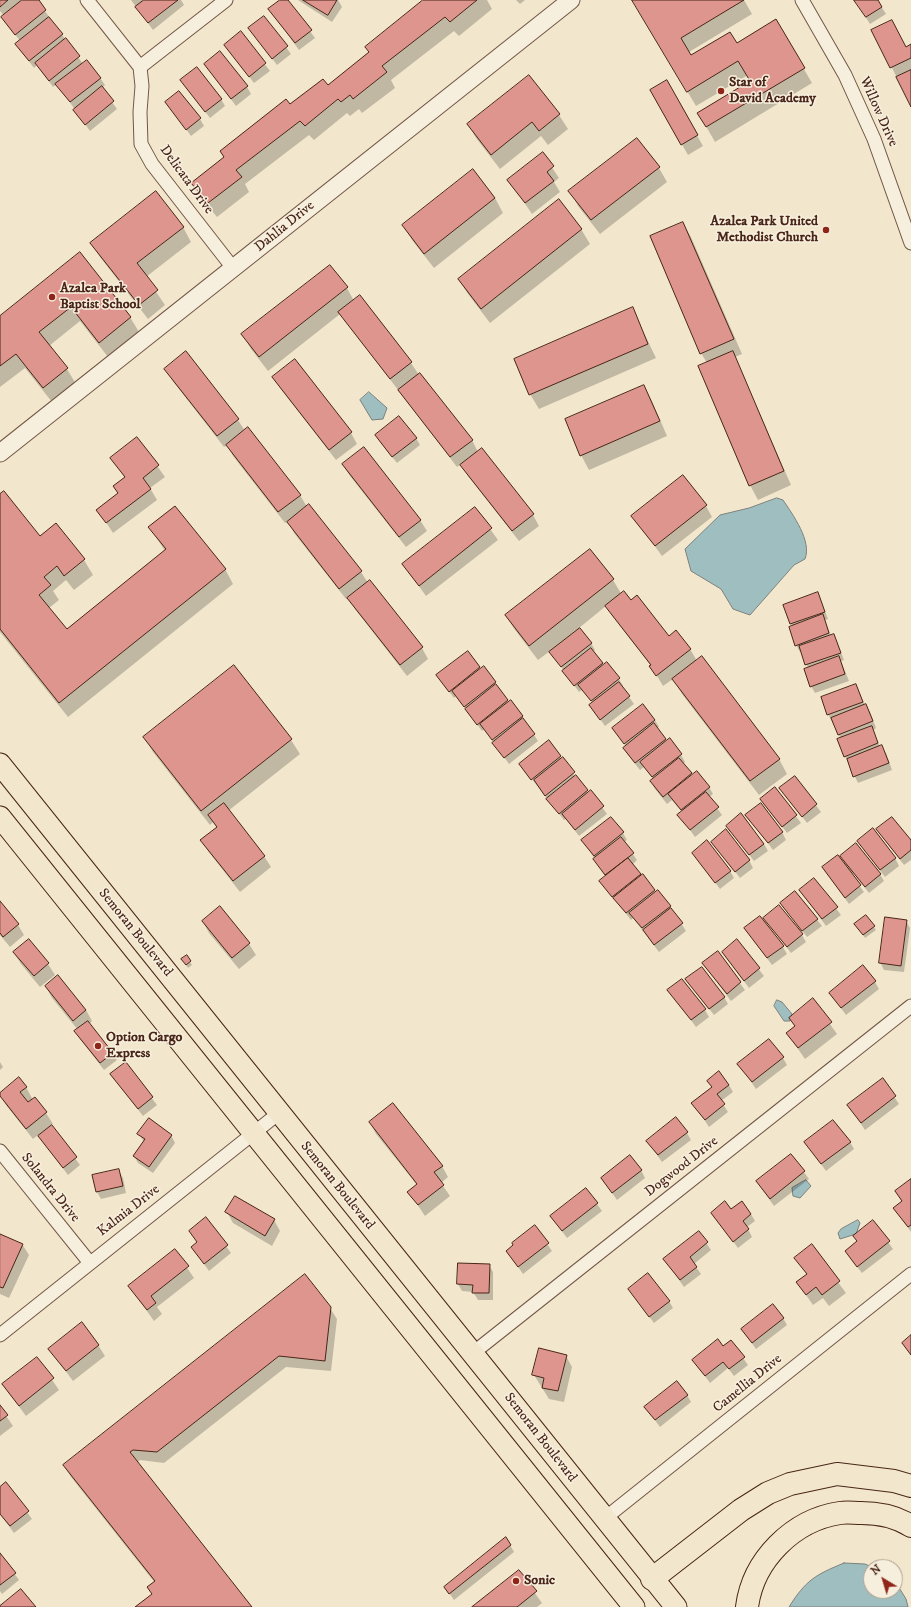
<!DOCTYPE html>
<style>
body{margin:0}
#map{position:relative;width:911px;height:1607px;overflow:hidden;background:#f2e7cd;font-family:"IM FELL DW Pica",serif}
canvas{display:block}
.north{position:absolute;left:863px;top:1559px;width:40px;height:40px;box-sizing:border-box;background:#f7efde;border:1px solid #b19e8f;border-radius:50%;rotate:322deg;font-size:11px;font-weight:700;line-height:16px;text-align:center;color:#492518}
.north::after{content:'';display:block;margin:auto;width:14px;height:18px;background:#8f2418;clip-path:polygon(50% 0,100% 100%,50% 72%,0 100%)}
</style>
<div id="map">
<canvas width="911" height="1607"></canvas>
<div class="north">N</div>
</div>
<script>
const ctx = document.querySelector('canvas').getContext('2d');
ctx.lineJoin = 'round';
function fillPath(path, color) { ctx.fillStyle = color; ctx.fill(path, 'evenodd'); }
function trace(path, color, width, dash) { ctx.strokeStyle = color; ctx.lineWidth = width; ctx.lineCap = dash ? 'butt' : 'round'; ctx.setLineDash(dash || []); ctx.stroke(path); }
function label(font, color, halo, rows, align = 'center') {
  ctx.font = font + ' "IM FELL DW Pica",serif'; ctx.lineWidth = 3; ctx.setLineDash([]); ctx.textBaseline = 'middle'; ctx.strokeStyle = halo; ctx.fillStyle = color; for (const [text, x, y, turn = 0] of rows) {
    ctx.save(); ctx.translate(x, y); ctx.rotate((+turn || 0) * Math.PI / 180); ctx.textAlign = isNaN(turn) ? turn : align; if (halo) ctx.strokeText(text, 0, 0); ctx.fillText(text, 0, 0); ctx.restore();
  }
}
const water = new Path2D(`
 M369,392L387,408L383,419L372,420L360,400Z
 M777,498L783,500C793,515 812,541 805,559L794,565L750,615L733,609L721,589L691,571L685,549L720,515L749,508Z
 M777,1000L782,1002L792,1014L790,1021H784L774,1006Z
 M806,1180L811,1186L800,1198L793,1196L792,1188Z
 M858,1220L860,1223L856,1234L840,1239L838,1233L841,1229Z
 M844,1563L865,1564L872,1567L871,1591H895V1581L906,1599L908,1607H789C806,1580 815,1575 844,1563Z`);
fillPath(water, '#9ebec0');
trace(water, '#7c817d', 1);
fillPath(new Path2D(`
 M0,0H37L83,64L100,78L105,85L102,88L117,109L90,131L57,84L53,87L37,65L34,68L21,51L16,44L20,41L2,17L4,16L0,11Z
 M131,0H181L184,5L153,30Z
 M281,0H287L315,38L299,50L269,9Z
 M298,0H338L342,7L332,22Z
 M424,0H487L492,9L459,36L454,31L391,80L395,88L362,113L359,109L350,116L347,113L314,140L309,135L245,184L249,192L217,217L201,198L193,183L290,106L328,87L370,53Z
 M516,0H525L520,4Z
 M633,0H744L752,14L689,52L691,56L736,44L776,21L812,83L715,142L699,114L752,82L748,75L696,106Z
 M855,0H877L886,14L870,24Z
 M264,17L291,54L277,65L250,29Z
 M892,21L906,48L911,46V105L873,31Z
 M241,33L270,71L254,83L225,45Z
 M205,64L247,87L251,94L236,106Z
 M529,76L559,115L568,129L548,145L541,136L500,169L476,138L468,124Z
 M181,80L221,99L225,106L210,118Z
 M667,82L703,146L688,155L651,90Z
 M166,102L200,119L204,126L191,136Z
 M543,154L559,178L554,182L560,192L532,214L509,180Z
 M659,168L667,182L600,234L578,206L570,191Z
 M473,170L495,198L503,213L434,268L412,240L403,225Z
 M683,223L691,237L742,354L735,357L791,485L758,500L750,485L707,363L701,353Z
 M183,227L191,242L146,277L165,305L148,319L100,257L91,243Z
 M581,229L590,244L490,323L468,294L459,280Z
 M80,254L130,317L139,332L108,357L80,321L49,346L67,369L76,384L52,402L25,368L0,387V317Z
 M347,288L354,301L360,297L411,363L419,375L472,440L478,452L533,515L539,526L519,541L468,476L461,464L457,467L340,314L268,371L251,349L243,335Z
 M632,308L656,358L539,409L530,394Z
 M186,353L238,420L245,431L300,495L307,507L309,505L361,572L368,583L370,581L422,648L428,659L407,676L355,609L348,598L346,599L294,533L288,521L285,523L233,456L227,445L224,447L172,380L166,369Z
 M294,361L351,433L357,444L336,460L280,388L273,377Z
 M644,386L652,401L667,436L589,470L581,455Z
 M137,438L165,477L150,488L157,500L113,533L98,510L118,494L114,487L125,478L111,458Z
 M416,438L420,445L397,463L380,442Z
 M343,465L420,520L427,531L406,547L350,476Z
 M0,495L40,537L56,524L84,560L93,575L74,590L66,580L53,591L59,600L49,608L67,631L165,551L150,528L225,569L233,584L68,717L0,632Z
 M706,506L712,517L662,556L633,516Z
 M475,508L498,540L426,596L403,564Z
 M613,580L622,595L668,637L690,649L697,661L779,759L787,774L759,795L682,694L673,679L663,686L651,666L613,617L606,606L579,628L591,643L595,650L593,652L604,666L619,679L623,686L622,687L634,704L605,726L590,705L593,703L582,690L579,692L550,651L538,660L515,630L506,616Z
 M818,593L828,619L825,620L831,636L833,635L837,642L844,660L841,661L849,681L815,693L811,686L808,668L802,652H800L796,645L791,623Z
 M468,652L481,670L484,668L509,703L522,716L538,741L509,764L484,729L482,731L456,696L454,698L437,676Z
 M234,667L291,740L300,754L228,811L264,856L271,867L240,892L208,851L202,840L217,828L213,822L210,825L153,752L144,737Z
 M856,685L865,705L870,712L876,728L873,730L880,747L886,753L892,770L858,783L845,756L841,739L828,714Z
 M655,720L659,727L657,728L667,742L681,755L685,762L683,764L692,776L709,787L713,794L709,797L722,815L695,837L679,815L682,812L672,800L667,804L655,789L651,782L654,780L644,767L640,770L628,755L624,748L626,746L613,728Z
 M560,757L589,794L591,792L607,814L579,836L566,819L564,820L520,764Z
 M795,777L821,812L807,823L781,789Z
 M775,788L801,823L787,833L761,799Z
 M747,815L782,832L786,840L773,850Z
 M611,818L623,833L627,840L624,842L637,860L632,865L656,893L670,906L686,931L659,952L633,918L631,920L605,888L601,881L606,877L583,840Z
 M727,826L764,844L768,851L754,861Z
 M877,830L911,842V860L904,865Z
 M858,841L895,858L899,866L885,877Z
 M712,842L749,860L753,868L740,878Z
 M693,853L730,871L734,878L720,889Z
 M842,857L880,874L884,881L869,893L853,873L851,874L864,892L849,904L823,868L846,867Z
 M814,879L841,915L826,926L800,890Z
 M795,892L822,926L807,937L781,903Z
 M0,903L18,925L24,935L10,947L0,935Z
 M220,908L249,944L256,955L239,969L209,933L203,922Z
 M764,918L802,935L806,942L791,953Z
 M906,921L910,928L904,972L884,970L880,962Z
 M858,927H874L876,930L865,938Z
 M745,929L783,947L787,954L772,965Z
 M28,940L48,964L55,975L40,987L21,964L14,953Z
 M737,941L764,976L749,988L723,953Z
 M717,952L745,990L731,1001L703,964Z
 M190,962L192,965L188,968L185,963Z
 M686,979L724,997L728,1004L714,1015Z
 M875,982L879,989L846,1015L830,993Z
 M46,987L86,1010L92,1021L89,1024L117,1060L104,1070L80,1039L76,1032L78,1030L52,998Z
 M669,990L705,1010L709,1017L696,1027Z
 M813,1000L837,1034L805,1059L787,1033L795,1026L790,1018Z
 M783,1058L787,1065L756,1089L739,1064Z
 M0,1062L3,1067L0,1070Z
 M125,1063L157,1105L143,1116L116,1081Z
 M882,1079L899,1104L865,1130L848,1105Z
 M729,1085L733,1092L721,1101L728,1112L709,1127L693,1103L713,1088Z
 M26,1087L33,1100L35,1098L46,1113L53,1124L51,1125L80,1165L68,1175L38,1135L33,1139L6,1105L0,1095Z
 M370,1123L442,1166L448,1177L441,1183L450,1196L425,1216L409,1192L417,1185L376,1134Z
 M687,1133L691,1140L662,1162L647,1141Z
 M139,1134L171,1135L175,1143L153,1173L138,1163L134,1156L144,1142Z
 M850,1142L854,1149L826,1171L806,1143Z
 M791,1155L809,1179L774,1206L757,1182Z
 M641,1170L645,1178L617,1200L602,1179Z
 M119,1171L123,1178L126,1193L101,1199L97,1192Z
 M911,1180V1232L894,1208L902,1202L896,1191Z
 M586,1189L602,1211L567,1238L551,1216Z
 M731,1211L751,1214L755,1221L747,1227L752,1237L738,1248L712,1213Z
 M227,1212L274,1220L280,1231L272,1246L233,1223Z
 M206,1219L231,1253L209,1271L192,1247L198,1243L190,1231Z
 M873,1221L893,1249L862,1273L850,1258L858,1242Z
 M535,1227L552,1251L523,1274L507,1251Z
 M699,1232L711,1250L694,1264L701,1274L684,1287L664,1259Z
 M0,1236L22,1244L29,1255L9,1298L0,1294Z
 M811,1246L846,1293L829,1306L823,1298L813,1305L797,1282L807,1275L796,1258Z
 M175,1250L194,1278L157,1307L162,1314L154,1321L129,1286Z
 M459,1264L489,1265L493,1272V1300H478L473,1292L462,1291L458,1284Z
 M629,1290L669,1301L673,1308L654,1323Z
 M330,1308L337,1319L331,1371L286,1367L164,1463L140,1460L137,1463L251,1607H137L153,1595L155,1583L71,1477L64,1466Z
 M783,1318L787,1325L756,1349L742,1329Z
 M731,1341L748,1365L734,1376L728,1368L710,1383L693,1360L723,1347Z
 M98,1345L105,1356L73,1381L49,1349Z
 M566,1356L572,1367L564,1402L549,1399L534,1375Z
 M37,1358L59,1390L26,1416L3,1385Z
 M687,1395L691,1402L660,1427L645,1407Z
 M0,1407L13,1426L0,1436Z
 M6,1483L32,1519L14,1533L0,1514V1488Z
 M510,1545L514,1552L454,1600L445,1587Z
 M0,1554L19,1580L2,1594L0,1591Z
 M519,1571L542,1603L537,1607H474Z`), '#0003');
const building = new Path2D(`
 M0,0H8L0,7Z
 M22,0H39L46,10L15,35L1,17Z
 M144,0H178L148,23L135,7Z
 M280,0H288L312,30L295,43L268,9Z
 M303,0H337L328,15Z
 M423,0H477L450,22L445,17L382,66L387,72L353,99L350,95L341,102L338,99L305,126L300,121L236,170L242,177L208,203L191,183L224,157L220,151L286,99L290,104L323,79L328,85L369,52L365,47Z
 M632,0H744L681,38L691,55L730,32L737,43L776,19L805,68L706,127L697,113L750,81L738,61L687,92Z
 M854,0H878L882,7L866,17Z
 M264,16L288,46L272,59L248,28Z
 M49,17L63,34L29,61L15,44Z
 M892,20L906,47L911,44V58L890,68L871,30Z
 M241,31L266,63L249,77L224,45Z
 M66,38L80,56L49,81L35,63Z
 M220,51L248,86L231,99L204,64Z
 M87,60L101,78L70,102L55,84Z
 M197,67L222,99L205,112L180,80Z
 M911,70V107L896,77Z
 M529,75L560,114L539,131L532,122L491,155L467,124Z
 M667,80L698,135L681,145L650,90Z
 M102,86L114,101L85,125L73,110Z
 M179,91L201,118L186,130L165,102Z
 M637,138L660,167L591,220L568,191Z
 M543,152L554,166L547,172L554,181L525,203L507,180Z
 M473,169L495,198L424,254L402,225Z
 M156,191L184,227L137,263L158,290L139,305L90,243Z
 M559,199L582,229L481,309L458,279Z
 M683,222L734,339L700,354L650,236Z
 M80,252L131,317L99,343L71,307L39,332L68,368L43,388L16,354L0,366V316Z
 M330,265L348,287L259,357L241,334Z
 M360,295L412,362L390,379L338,312Z
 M633,307L648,344L529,395L514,359Z
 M186,351L239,419L217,436L164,369Z
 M733,351L784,471L749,486L698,366Z
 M295,359L352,432L329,450L272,377Z
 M420,373L473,440L450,457L398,390Z
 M644,385L660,421L580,456L565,419Z
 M399,416L417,438L392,457L375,435Z
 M248,427L301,495L278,512L226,445Z
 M137,437L159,465L143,478L151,489L106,523L96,510L118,493L113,486L125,477L110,458Z
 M364,447L421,520L399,537L342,464Z
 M482,448L534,514L512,531L460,465Z
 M683,475L707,505L655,546L631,516Z
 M4,491L40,536L56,523L85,559L64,576L57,566L44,577L51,585L39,595L67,629L166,549L148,527L175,506L226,569L59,703L0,629V494Z
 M309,504L362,571L339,589L287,522Z
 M475,507L492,528L419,586L402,564Z
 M590,549L614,579L529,646L505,615Z
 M370,580L423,647L400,665L347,598Z
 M624,591L631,600L637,595L669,636L676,630L691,649L656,676L649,666L651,665L605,606Z
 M818,592L825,612L790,624L783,605Z
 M823,614L829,633L795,646L789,627Z
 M580,628L592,643L561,667L549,652Z
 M834,634L841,653L805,665L799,646Z
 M591,648L603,663L574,686L562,671Z
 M468,651L480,667L449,692L436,675Z
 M702,656L780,759L750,781L672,679Z
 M839,656L845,674L810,687L804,669Z
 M607,662L620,678L591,701L578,685Z
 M234,665L292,739L201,811L143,737Z
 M484,666L496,682L464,707L452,691Z
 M619,682L630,696L600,720L589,705Z
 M496,684L508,700L477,725L465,709Z
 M856,684L863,702L827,715L821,697Z
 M511,700L523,716L492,740L480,724Z
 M643,704L655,720L624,744L612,728Z
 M866,704L873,721L838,735L831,718Z
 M523,718L535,734L504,758L492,743Z
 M654,723L666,739L635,763L623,748Z
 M872,726L878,743L844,757L837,739Z
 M670,738L682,754L652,777L640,762Z
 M549,740L561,756L531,780L519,764Z
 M882,745L889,763L853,777L847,759Z
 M563,757L575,772L545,796L534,780Z
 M679,758L692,773L663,797L650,781Z
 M697,771L710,787L681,810L668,794Z
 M576,775L588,790L559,814L546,799Z
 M795,776L817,804L802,817L779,788Z
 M775,787L797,815L782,827L760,799Z
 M591,790L604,806L575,830L562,814Z
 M706,792L719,807L690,830L677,815Z
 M224,803L265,856L233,881L200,840L217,827L208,815Z
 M761,803L783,832L768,843L745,815Z
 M741,813L764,844L749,855L726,826Z
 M611,817L624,832L594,856L581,840Z
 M892,817L911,840V850L900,859L876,829Z
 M873,828L896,858L880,870L857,841Z
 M726,829L750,860L735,872L711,842Z
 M621,837L634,853L605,875L593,859Z
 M707,840L731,871L715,883L692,853Z
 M856,843L881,874L865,887L840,856Z
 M838,855L861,885L845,898L822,867Z
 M628,858L641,874L612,897L599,881Z
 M643,874L655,890L626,913L613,898Z
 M814,878L838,907L822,919L799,890Z
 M658,890L671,906L642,928L629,913Z
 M795,891L818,919L802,931L780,903Z
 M0,901L19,924L3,937L0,933Z
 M779,905L803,934L787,947L763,918Z
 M220,906L250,943L232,958L202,921Z
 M671,908L683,923L654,945L643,930Z
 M866,915L875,926L863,935L854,924Z
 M760,916L784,946L767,958L744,928Z
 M885,917L907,920L901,966L879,963Z
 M29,939L49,963L34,976L13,952Z
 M737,939L760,968L744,981L722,952Z
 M718,951L741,982L727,994L702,963Z
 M187,955L191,961L186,965L181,959Z
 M863,965L876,981L841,1008L829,993Z
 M702,967L725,997L709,1009L685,979Z
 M58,975L86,1010L73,1021L45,986Z
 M682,979L706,1009L691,1020L667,990Z
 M813,998L832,1022L798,1048L786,1033L795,1026L789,1018Z
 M88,1021L113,1053L100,1063L74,1031Z
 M769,1039L784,1057L752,1082L737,1064Z
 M126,1062L153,1097L138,1109L110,1074Z
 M719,1071L729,1085L717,1094L725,1104L705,1120L691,1103L712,1087L707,1081Z
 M19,1077L27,1087L20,1092L28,1102L35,1097L47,1112L26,1129L0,1096V1093Z
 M883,1078L896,1096L861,1123L847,1105Z
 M393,1103L443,1166L434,1172L444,1185L418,1205L407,1192L417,1184L369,1122Z
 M676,1117L688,1132L658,1155L646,1141Z
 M149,1118L172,1135L149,1167L133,1156L145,1139L137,1134Z
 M833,1120L851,1142L821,1164L804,1142Z
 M52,1125L77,1157L63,1168L38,1136Z
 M791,1154L805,1171L770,1199L756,1181Z
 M630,1155L642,1170L612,1193L601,1178Z
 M119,1169L123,1186L96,1192L92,1175Z
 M911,1179V1225L908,1227L893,1208L902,1201L895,1191Z
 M586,1188L598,1203L562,1231L550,1216Z
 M235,1196L275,1219L265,1236L225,1212Z
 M725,1201L731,1209L742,1201L751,1214L743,1221L749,1229L733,1242L711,1213Z
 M206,1217L228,1245L204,1264L191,1247L197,1242L189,1231Z
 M873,1220L890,1241L857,1267L845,1251L857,1241L853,1236Z
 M535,1225L549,1243L518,1267L506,1251L513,1245L512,1243Z
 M699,1231L708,1242L690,1257L697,1267L680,1280L663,1259Z
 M0,1234L23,1244L3,1288L0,1287Z
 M812,1244L840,1281L822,1295L816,1287L806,1295L796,1282L807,1274L794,1258Z
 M175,1249L189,1266L151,1296L156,1303L147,1310L128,1286Z
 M458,1263L490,1264L489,1293H472L473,1285L457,1284Z
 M648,1273L670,1301L649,1317L628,1289Z
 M305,1274L331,1307L325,1361L279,1356L157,1452L133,1450L130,1452L252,1607H135L152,1594L147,1587L155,1581L63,1465Z
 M773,1304L784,1318L752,1343L741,1329Z
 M82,1322L99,1345L66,1371L48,1349Z
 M911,1335V1355L902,1343Z
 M718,1339L723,1346L731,1340L745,1357L729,1369L723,1362L705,1376L692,1360Z
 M539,1348L567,1355L558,1391L542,1388L544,1378L532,1375Z
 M37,1357L54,1378L19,1406L2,1384Z
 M677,1381L688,1395L655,1420L644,1407Z
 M0,1405L8,1415L0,1421Z
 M6,1482L29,1511L10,1526L0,1514V1487Z
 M506,1537L511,1545L449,1594L444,1587Z
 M0,1553L16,1573L0,1585Z
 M519,1570L537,1591L517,1607H472Z
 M21,1589L36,1607H0V1606Z`);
fillPath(building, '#de958e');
trace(building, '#492518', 1);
const minor = new Path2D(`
 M87,0L140,67L142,86L140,112L141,144L152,164L233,268
 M802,0L845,75L874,139L911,243
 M140,67L226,0
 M0,1151L90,1263
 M0,1335L279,1113
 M473,1353L911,1006
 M604,1519L911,1274`);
const tertiary = new Path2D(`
 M0,453L571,0`);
const primary = new Path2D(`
 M0,764L676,1607
 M0,817L634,1607`);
const motorway = new Path2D(`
 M652,1579L741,1510L768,1493L790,1484L837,1474L894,1481L911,1486
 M747,1607C753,1560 793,1520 840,1513C847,1512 854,1513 861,1513C878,1513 897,1517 911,1526`);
trace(minor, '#735645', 15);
trace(tertiary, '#735645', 19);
trace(primary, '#492518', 23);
trace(motorway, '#492518', 24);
trace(minor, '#f7efde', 13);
trace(tertiary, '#f7efde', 17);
trace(primary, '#f2e7cd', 21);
trace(motorway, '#f2e7cd', 22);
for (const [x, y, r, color] of [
 [721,91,4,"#8f2418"],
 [826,230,4,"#8f2418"],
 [52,297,4,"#8f2418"],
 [98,1046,4,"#8f2418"],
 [516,1581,4,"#8f2418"]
]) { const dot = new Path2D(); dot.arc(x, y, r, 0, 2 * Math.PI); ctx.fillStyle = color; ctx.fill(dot); trace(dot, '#f7efde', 1.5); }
label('bold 14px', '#492518', '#f7efde', [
 ["Star of",729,83],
 ["David Academy",729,99],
 ["Azalea Park United",818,222,"right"],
 ["Methodist Church",818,238,"right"],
 ["Azalea Park",60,289],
 ["Baptist School",60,305],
 ["Option Cargo",106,1038],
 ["Express",106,1054],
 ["Sonic",524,1581]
], 'left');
label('14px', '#492518', '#f7efde', [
 ["Willow Drive",878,112,66],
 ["Delicata Drive",186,180,54],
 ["Dahlia Drive",285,227,-39],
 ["Semoran Boulevard",135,933,51],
 ["Dogwood Drive",682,1167,-38],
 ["Semoran Boulevard",337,1186,51],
 ["Solandra Drive",50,1188,51],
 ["Kalmia Drive",129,1211,-38],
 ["Camellia Drive",748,1384,-39],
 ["Semoran Boulevard",540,1438,52]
]);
</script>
